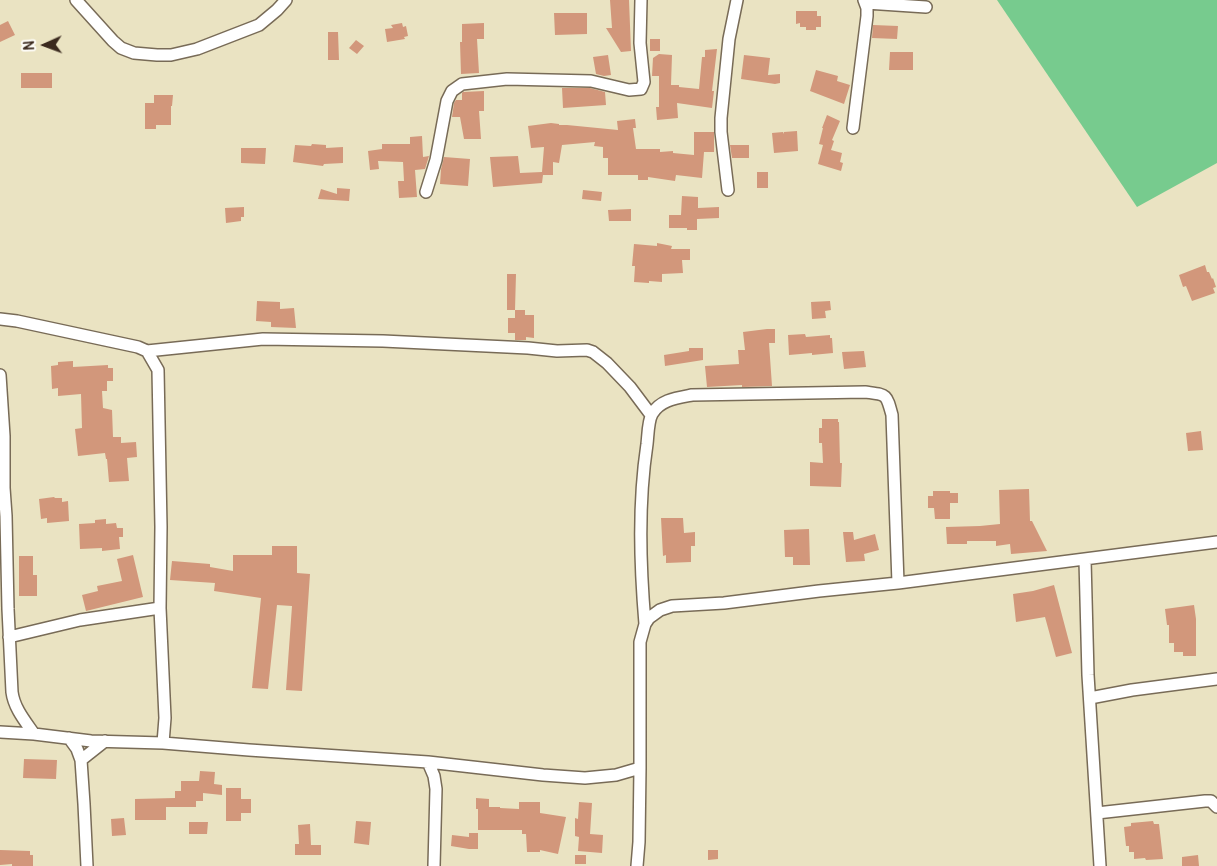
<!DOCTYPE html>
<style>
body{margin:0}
#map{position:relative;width:1217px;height:866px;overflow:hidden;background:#eae3c2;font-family:Pangolin,sans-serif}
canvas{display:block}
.north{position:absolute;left:20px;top:20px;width:50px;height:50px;-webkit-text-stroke:4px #fdfcf7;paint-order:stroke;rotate:268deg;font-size:14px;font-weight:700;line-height:20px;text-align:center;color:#3b2a1e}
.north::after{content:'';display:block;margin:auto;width:18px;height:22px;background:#3b2a1e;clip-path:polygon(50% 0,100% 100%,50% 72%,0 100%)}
</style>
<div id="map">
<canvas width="1217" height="866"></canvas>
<div class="north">N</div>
</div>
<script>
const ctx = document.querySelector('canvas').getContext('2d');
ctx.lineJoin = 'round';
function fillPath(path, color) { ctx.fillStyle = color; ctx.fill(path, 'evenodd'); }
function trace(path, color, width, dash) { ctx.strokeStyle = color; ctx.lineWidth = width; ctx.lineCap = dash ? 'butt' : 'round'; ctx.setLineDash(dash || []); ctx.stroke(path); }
fillPath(new Path2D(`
 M997,0H1217V163L1137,207Z`), '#77cb8e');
fillPath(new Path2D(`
 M610,0H629L631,51L621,52L606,28H612Z
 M796,11H817V16H821V27H816V30H806V27H800V23L796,24Z
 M554,13H587V34L555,35Z
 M8,21L15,35L0,42V25Z
 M402,23L403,27L406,26L408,36L404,37L405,39L387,42L385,29L393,28L391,25Z
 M484,23V39H477L479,73L461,74L460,42H462V24Z
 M873,25L898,26L897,39L872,38Z
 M328,32H338L339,60H328Z
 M650,39H660V51H650Z
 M356,40L364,46L357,54L349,48Z
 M717,49L712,91H714L712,108L677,103L678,118L657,120L656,107H659V76H652L653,58L659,54L672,55L671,85H679V87L699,89L702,57H705V50Z
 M890,52H913V70H889Z
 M608,55L611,75L604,76L596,74L593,57Z
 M744,55L770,58L768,75L780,74V83L775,84L741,79Z
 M816,70L838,76L837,81L850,85L844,104L810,91Z
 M21,73H52V88H21Z
 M562,88H590L605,92L606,105L563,108Z
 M484,91V111H479L481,139H464L460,117H452L454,103L456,100H462V93L463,92Z
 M154,95H173L172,106H171V125H156V129H145V103H154Z
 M827,115L840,121L832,140L834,141L831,150L842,153L840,162L843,163L841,171L818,164L823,145L819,144L823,128H822Z
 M635,119L636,128H633L636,149H660V152L673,151V153L694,155V132H714V152H704L702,178L676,175L675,181L648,177V180H638V175H608V158H603V147L594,146L595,142L562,145L559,163L553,162V175H543L542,183L493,187L490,157L518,156L520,173L542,172L544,147L531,148L528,126L551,123L559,124V125H567L618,130L617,121Z
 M797,131L798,151L774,153L772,133L783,132V134L784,132Z
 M422,136L423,157L429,156L425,169L415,170L417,197L399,198L398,181H404L403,162L378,161L379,169L370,170L368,151L382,149V144H410V137Z
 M312,144L326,145V148L343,147V163L324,164L323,166L293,162L295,145L311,146Z
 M730,145H749V158H732Z
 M241,148H266L265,164L241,163Z
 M444,157L470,159L468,186L440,184L441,169Z
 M757,172H768V188H757Z
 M337,188L350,189L349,201L318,199L321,189L337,194Z
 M583,190L602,192L601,201L582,199Z
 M682,196L698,197V208L719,207V218L697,219V230H687V228H669V215H681Z
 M244,207V217H241V221L226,223L225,208Z
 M631,209V221H609L608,210Z
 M657,243L672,246L671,249H690V260H682L683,273L662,274V282L649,281V283L634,282L635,266H632L634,244L657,246Z
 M1205,265L1207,272H1209L1212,279L1213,278L1216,287L1213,288L1215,293L1192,301L1186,286L1183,287L1179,275Z
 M507,274H516L515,310H507Z
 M257,301L280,302V309L294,308L296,328L271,327V322L256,321Z
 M830,301L831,310L825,311L826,318L812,319L811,302Z
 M515,310H525V315H534V338L526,337V340H515V333H508V318H515Z
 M767,329H775V343H769L772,386L742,387V385L707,387L705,366L739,364L738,350H745L743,332Z
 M805,334L806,337L830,335V338H832L833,353L812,355V353L789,355L788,335Z
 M689,348H703V360L665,366L664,355L689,351Z
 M864,351L866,367L844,369L842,352Z
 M73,361V367L108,365V368H113V381H107V391H102L103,408L112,410L113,437H121V443L136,442L137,457L127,458L129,481L109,482L107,459H106L105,453L78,456L75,429L82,428L81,394L58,396V388L52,389L51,366L58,365V362Z
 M822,419H838V422H839L840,463H842L841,487L810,486V462L823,463L822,443H819V428H822Z
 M1201,431L1203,450L1188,451L1186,433Z
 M1029,489L1030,521H1032L1047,551L1011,554L1010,544L996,546V541H967V544H947L946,527L980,526L1000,524L999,490Z
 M933,491H950V493H958V503H950V519H935L934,508H928V496H933Z
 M54,497L55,498H62V502L68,501L69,521L47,523V518L41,519L39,499Z
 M661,518H683L684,533L695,532V546H691V562L666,563V555L663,556Z
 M106,519V524L116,523L117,528H123V537H119L120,549L102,551V548L80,549L79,524L95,523V520Z
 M809,529L810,565H793V557H785L784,530Z
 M843,532H853L854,540L875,534L879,550L864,554L865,561L846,562Z
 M272,546H297V573L310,574L302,691L286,690L292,606L277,605L268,689L252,688L261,598L214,591L215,583L170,580L172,561L210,564V567L233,571V555H272Z
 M133,555L143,597L86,611L82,595L98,591L97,586L122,581L117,559Z
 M19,556H33V575H37V596H19Z
 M1054,585L1072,653L1056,657L1045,617L1016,622L1013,594L1033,591Z
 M1194,605L1196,619V656H1183V652H1174V643H1169V625H1167L1165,609Z
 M24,759L57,760L56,779L23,778Z
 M200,771L215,772L214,784L222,785V795L203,793V801H196V807H166V820H135V799L175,798V791H181V781H199Z
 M226,788H241V799H251V813H241V821H226Z
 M476,798L489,799V807H500V808L519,809V802H540V813L566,817L558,854L540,850V852H527L526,834H522V830H478V809H476Z
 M579,802L592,803L590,834L603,835L602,853L578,851L579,837L575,836V818L578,819Z
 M124,818L126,835L112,836L111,819Z
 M356,821L371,822L369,845L354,843Z
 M1153,821L1154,824H1159L1163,859L1146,860L1145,858L1134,859V852H1129V846H1126L1124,827L1131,826V823Z
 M189,822H208L207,834H189Z
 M310,824L311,845H321V855H295V844H299L298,825Z
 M469,833H478V849H469L451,846L452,835L469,837Z
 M0,850L30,851V855H33V866H12V864L0,865Z
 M708,850H718V859L708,860Z
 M575,855H586V864H575Z
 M1198,855L1199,866H1182V857Z`), '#d2977b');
const street = new Path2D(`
 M76,0L113,41L121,48L134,53L157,55H171L197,49L259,25L277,10L286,0
 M866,3L926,7
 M853,128L867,16V8L864,0
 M728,190L721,132V118L729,39L737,0
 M426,192L436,160L447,101L452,91L462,84L507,79L591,81L629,90L641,89L644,82L640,43L641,0
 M0,319L17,321L138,347L147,351L158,370L161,527L160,608L165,718L163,743
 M147,351L263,339L383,341L528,348L557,351L587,350L593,352L607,363L630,387L651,415
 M0,375L4,436V488L6,516L8,609L12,692C14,708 25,721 34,734
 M1085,560L1088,675L1100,866
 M645,624C640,564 638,504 647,444C648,436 648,421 652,414C660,400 676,398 692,395L865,392C887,395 886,393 892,415L898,583
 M9,637L80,620L160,608
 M1090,698L1132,690L1217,679
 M0,732L34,734L91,741L163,743L249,750L428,762L543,775L585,778L616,775L640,768
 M69,738L77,749L81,760L84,804L87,866
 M81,760L105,741
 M428,762L434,776L436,789L434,866
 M1097,813L1205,801H1211L1217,807
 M637,866L639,842L640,768V642L645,624L649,618L660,610L672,606L724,603L819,591L898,583L1217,542`);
trace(street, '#786b57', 14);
trace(street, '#fff', 11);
</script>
